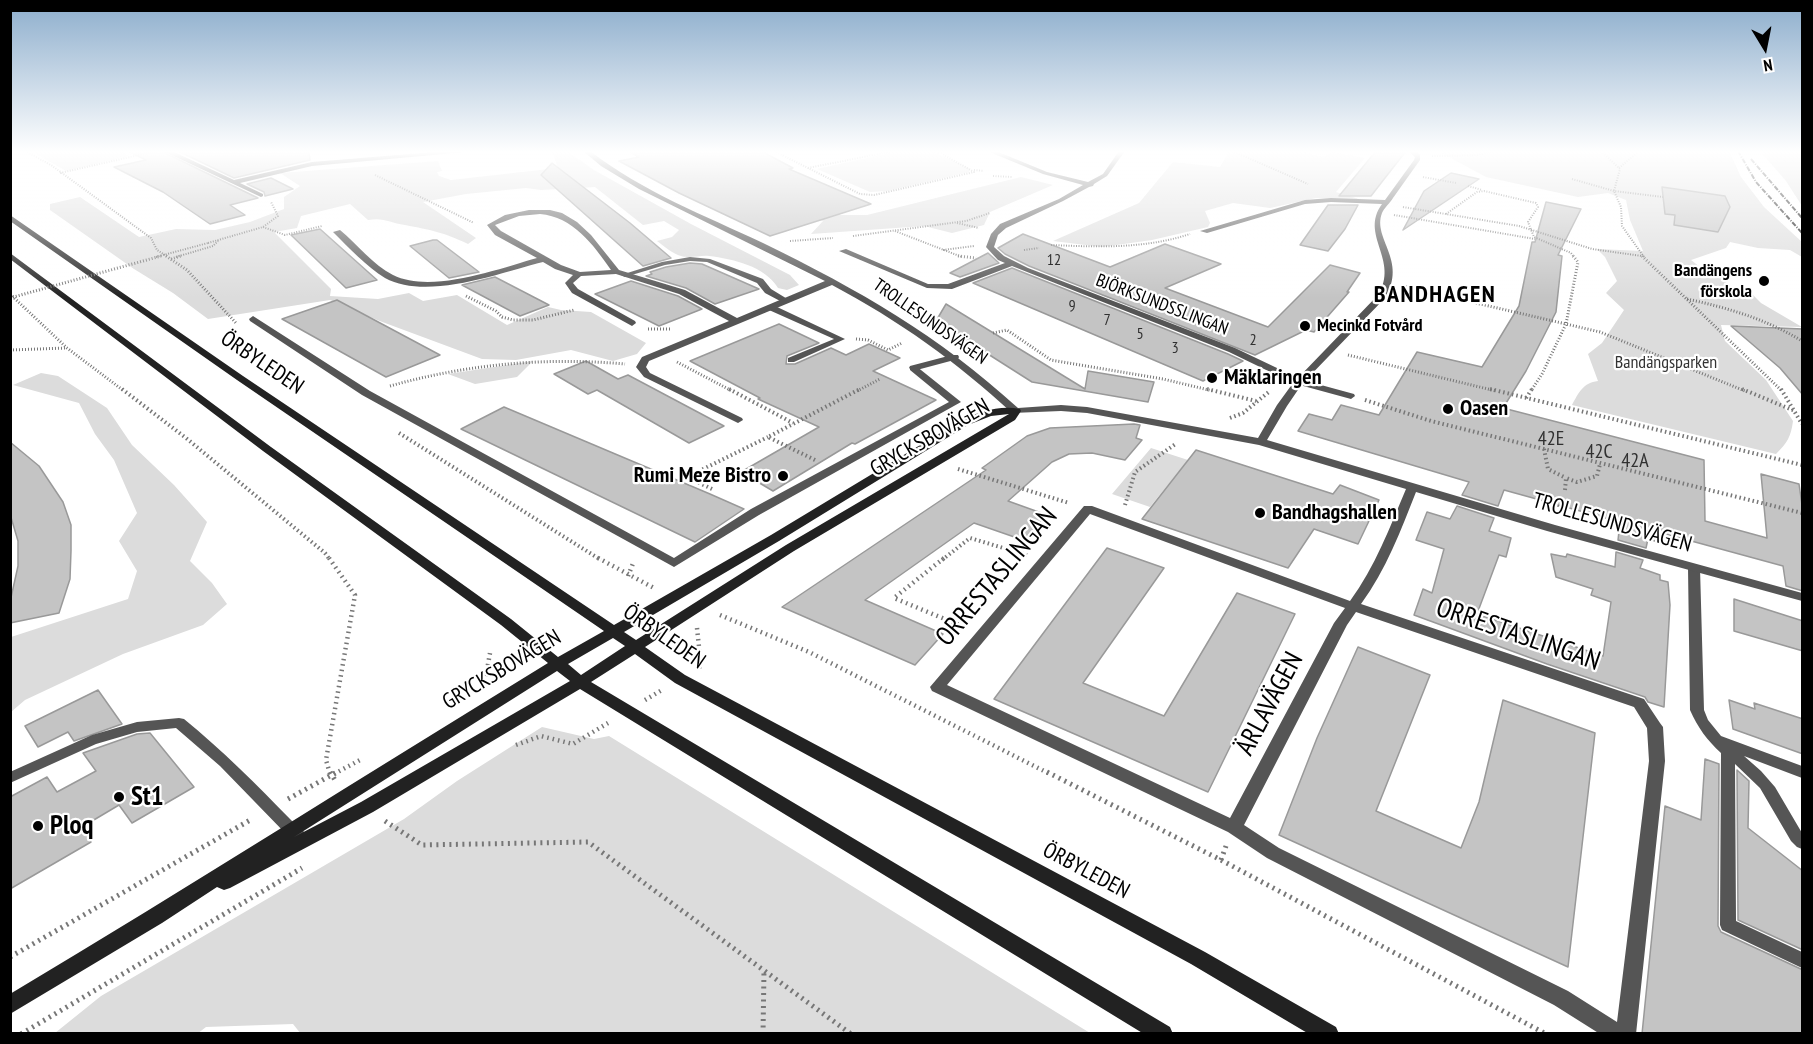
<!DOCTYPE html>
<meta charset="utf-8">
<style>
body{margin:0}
#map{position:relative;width:1813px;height:1044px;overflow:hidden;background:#fff;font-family:"PT Sans Narrow",sans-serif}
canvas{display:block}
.frame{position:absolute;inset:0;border:12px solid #000;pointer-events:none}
.north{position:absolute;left:1735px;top:18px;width:60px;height:60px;-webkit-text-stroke:4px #fff;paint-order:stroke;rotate:170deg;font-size:16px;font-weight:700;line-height:24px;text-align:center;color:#000}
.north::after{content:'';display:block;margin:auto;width:21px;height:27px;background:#000;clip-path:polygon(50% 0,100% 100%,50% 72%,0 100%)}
</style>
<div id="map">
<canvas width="1813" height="1044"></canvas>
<div class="frame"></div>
<div class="north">N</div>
</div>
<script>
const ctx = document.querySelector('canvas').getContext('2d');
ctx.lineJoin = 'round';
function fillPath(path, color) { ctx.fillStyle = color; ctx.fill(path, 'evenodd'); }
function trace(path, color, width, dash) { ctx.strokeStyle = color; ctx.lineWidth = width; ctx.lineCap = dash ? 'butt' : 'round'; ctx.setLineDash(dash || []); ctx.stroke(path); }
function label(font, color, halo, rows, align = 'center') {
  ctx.font = font + ' "PT Sans Narrow",sans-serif'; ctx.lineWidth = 4.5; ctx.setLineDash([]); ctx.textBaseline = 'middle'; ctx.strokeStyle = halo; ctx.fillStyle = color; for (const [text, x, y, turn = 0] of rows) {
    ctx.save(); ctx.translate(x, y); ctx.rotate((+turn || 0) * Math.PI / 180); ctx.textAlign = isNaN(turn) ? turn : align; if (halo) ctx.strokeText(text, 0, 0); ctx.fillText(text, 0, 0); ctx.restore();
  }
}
fillPath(new Path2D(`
 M31,151H120L129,156L66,171Z
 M552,151H567L594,170L691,224L790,275L799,285L787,290L778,288C765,266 733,259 709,256C700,255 689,259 681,256C673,254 664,246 657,241L672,237L679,230L664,221L643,225L595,187L541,190L526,188L466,194L423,202L476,238L468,244C443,232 431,230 405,225C390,223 384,217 368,220L350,204L301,216L297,228L274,232L331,289L330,296L378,299L409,293L423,301L457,295L507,325L548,307L561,310L591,312L646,343L637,354L613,361L571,350L516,360L482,359L377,320L330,300L208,319L173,293L134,269L50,210V204L80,197L139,237L176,229L215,230L250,222L284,209V197L300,186L280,173L438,161L442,171L437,172L439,176L451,180L558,168Z
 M898,151H931L965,166L970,169L969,172L887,191L870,192L817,169Z
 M1229,151H1299L1325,157L1332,152L1365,158L1336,192L1359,199L1316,198L1270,208L1233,203L1205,211L1210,223L1208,227L1152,240L1102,247L1053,241L1139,203L1173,162L1220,167Z
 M1438,151H1729L1741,177L1764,207L1802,242V257L1790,250L1758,248L1730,242L1726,248L1691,260L1700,267L1720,276L1729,286L1753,295L1761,303L1802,327L1721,325L1725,341L1766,380L1793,421C1791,437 1787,443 1776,454L1572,405C1579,392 1583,383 1598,381L1588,354L1602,343L1624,310L1606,293L1617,281L1605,257L1597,249L1643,251L1630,220L1626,200L1608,193L1578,197L1486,177Z
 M1760,151H1802V206L1786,181Z
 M684,159L801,198L841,215H867L1021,177L1053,185L990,212L984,225L952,233L924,226L811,234L823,221Z
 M533,361L517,377L475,384L448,374Z
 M41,373L58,376L107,408L132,445L174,485L207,522L190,561L212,583L227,604L203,625L123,654L25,700L11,712V637L128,599L137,571L119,541L137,513L114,460L95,434L79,403L13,385Z
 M1151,448L1188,460L1150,507L1112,494Z
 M542,727L594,739L609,736L1090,1033L301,1034L293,1024L206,1027L197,1034L55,1033L101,996L404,819L457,781Z`), '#dcdcdc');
const building = new Path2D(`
 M128,151H161L258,198L230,205L245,215L210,224L163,192L114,167L146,160Z
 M178,151H309L310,160L234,178Z
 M628,151H761L793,168L789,169L871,204L770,236L679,193L619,161L639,157Z
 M1376,151H1406L1371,196H1339Z
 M552,163L630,223L671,258L643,266L541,175Z
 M1451,173L1479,179L1403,230L1424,191Z
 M271,178L293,189L265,196L264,192L247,184Z
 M1662,187L1725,196L1730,207L1718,232L1674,225L1675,215L1665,214Z
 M1546,202L1581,209L1558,255L1562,256L1556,312L1526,371L1503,408L1704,460L1705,521L1767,538L1761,474L1799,484L1803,512V591L1786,586L1783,566L1662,533V543L1648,539L1646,548L1618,540L1620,522L1504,490L1498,506L1462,495L1469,482L1298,431L1309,414L1332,420L1341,405L1379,415L1417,352L1482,367L1519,306L1532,242H1535Z
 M1328,205H1358L1345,229L1328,251L1300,245Z
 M320,229L377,280L346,288L291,235Z
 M1023,234L1110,267L1165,244L1221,264L1165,288L1268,327L1330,265L1360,273L1347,292H1349L1314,332L1306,330L1255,355L1029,266L1005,254L998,248Z
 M433,240H437L479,272L449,278L410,246Z
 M988,253L999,263L960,277L950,273Z
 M690,263L702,264L759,289L715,304L686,288L646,276L652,274L650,272L666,267Z
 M1012,268L1228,354L1243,361L1203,381L973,283Z
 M495,277L549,305L520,316L462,285Z
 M631,281L678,296L702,309L659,326L595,294Z
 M337,300L440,355L386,377L282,319Z
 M946,304L1085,389L1088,371L1154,382L1148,402L1032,382L936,321Z
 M779,324L819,343L787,356L786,364H795L831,348L846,355L869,344L900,358L873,371L936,400L855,444L852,443L773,491L741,472L819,427L758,399L760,398L690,361Z
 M1731,326L1803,329V395L1780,368Z
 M586,361L618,379L628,375L724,426L689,443L597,390L588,394L554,374Z
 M504,407L710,494L744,509L695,542L461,429Z
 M1134,424L1140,425L1136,438L1142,440L1125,460L1092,453L1069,454L1052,462L1008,501L1047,515L1023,540L974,523L865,600L943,634L915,665L782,607L986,470L982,468L1027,436L1050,428Z
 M10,442L39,466L63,502L71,525V551L70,579L59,613L10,623V602L18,566V541L10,514Z
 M1196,450L1333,494L1340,485L1379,500L1358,544L1314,529L1288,568L1142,519Z
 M1457,506L1494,518L1489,531L1511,538L1506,557L1499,555L1477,614L1603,656L1611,602L1591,595L1593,589L1556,577L1551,554L1566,557L1567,554L1615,567L1616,552L1643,560L1640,568L1660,575V580L1668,582L1670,605L1664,707L1648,702L1645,697L1547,664L1414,615L1423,589L1432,593L1444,549L1416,540L1427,512L1450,519Z
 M1107,548L1164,568L1083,683L1164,716L1237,593L1295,614L1208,792L994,699Z
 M1734,599L1803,621V651L1734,631Z
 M1358,647L1430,675L1376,811L1461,848L1479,802L1503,700L1595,733L1568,967L1279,835L1317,738Z
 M98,690L122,724L74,741L68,732L38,747L25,726Z
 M1729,700L1755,709L1754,703L1803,719V754L1733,729Z
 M150,733L194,787L132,823L119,805L82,827L91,842L10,889V797L47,777L57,792L96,771L83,753L137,734Z
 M1705,759L1719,764L1718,926L1721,932L1803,970V1034H1642L1665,806L1701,820Z
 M1737,770L1749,781L1748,828L1803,871V950L1738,920Z`);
fillPath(building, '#c4c4c4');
trace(building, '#999', 1.5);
trace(new Path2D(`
 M25,151L51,165L151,238L157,250L168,257
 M774,151L860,194L874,195L974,172L937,151
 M1232,151L1308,184
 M1601,151L1620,169L1614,191L1621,207L1622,226L1644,257
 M1432,156L1478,155L1494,151
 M808,168L893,151
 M1619,168L1639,151
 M974,170L984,171
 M60,173L152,152
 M375,175L474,223
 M993,176L1013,177
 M1423,177L1456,183
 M1572,179L1614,191L1663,197
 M1468,186L1482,190
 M1403,207L1519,226L1592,249L1642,256
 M1446,214L1477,192L1484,191L1536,203L1538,207L1528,222L1534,237L1571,253L1574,257
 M1394,215L1535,239
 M957,223L979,228
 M263,227L285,235L322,226
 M895,231L962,257
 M853,236L966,221L990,213
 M790,241L833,238
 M208,243L263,227L278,216L271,202
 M1051,245C1098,247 1145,249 1190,234
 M943,250L974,246
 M1024,250L1039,248
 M176,257L213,246L218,241`), '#777', 2, [1, 1.5]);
trace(new Path2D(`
 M166,256L187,270L236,323
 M958,256L976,258
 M1573,256L1578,262L1566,324L1600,332L1745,391
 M1642,256L1782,391
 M171,259L181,256
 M1403,286L1566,324L1542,374L1531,391
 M10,294L67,348L124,391
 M466,296L496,311L502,317L513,320H533L574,310
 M1687,299C1728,308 1766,319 1802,341
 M648,329H670
 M993,333L1007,330L1051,360L1163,379L1213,391
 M856,339L868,340L888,350L902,343
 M10,350L66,348
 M1348,355L1496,391
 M677,362L732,391
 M390,386C468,364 545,357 625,364
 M857,391L880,379`), '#777', 3, [1, 2]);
trace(new Path2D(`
 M122,389L186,438L325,553L330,560
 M729,389L793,423
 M1207,389L1256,401
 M1490,389L1802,465
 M1742,389L1795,411
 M1781,389L1802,424
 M1526,398L1532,389
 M1365,400L1431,421L1802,513
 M1230,418L1243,413L1270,391
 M399,433L601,560
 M1544,449L1548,469L1566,478
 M815,460L768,437L860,389
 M958,469L1069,503
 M712,489L687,477L768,437
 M1565,490L1566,478L1577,482L1597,476L1600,464
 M1125,505L1135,472L1177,443
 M1559,505L1561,513
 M942,560L970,538L1027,555`), '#777', 4, [1.5, 3]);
trace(new Path2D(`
 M329,558L355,595L326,760L330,774
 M598,558L654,588
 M944,558L894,598L964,627
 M628,576L634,561
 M720,615L809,652L1050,774
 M697,628L701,666L699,667
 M484,687L490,653
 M645,700L662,690
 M516,745L541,736L573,744L608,723
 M334,774L360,760`), '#777', 4.5, [1.5, 4]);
trace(new Path2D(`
 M330,772L335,780
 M1047,772L1221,860L1546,1034
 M288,799L337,772
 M385,821L422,845L588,842L851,1034
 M1221,860L1226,846
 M10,957L252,819
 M21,1034L302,868
 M763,1034L764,971`), '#777', 5, [2, 4.5]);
fillPath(new Path2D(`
 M690,257L710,259L763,279L771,289L789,300L782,302L765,293L757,283L707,262L690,261L665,265L625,277L621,275L662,262Z
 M769,306H775L845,339L794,362H788V358L834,339L769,310Z
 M952,355H958L959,357L958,359L913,371L909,368L910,366Z
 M1299,379L1354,394L1355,396L1351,399L1296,384L1295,382Z
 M1694,564L1700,568L1704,710L1708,720L1721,736L1802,766V778L1744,756L1761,771L1775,787L1802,833V849L1797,847L1791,841L1760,788L1735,764L1736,921L1802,952V968L1722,930L1720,925L1721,753C1707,740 1698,728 1690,710L1688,568Z
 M179,718L184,719C222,750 257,785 291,820C297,827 307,832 310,840L308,844C299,848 294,842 288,836L220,766L176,728L137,732L96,744L10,783V772L92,735L137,722Z`), '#555');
fillPath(new Path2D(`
 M163,151H172L234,180L312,162L446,151H477L312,166L240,183L263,194V196L261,197Z
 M583,151H590C643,192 704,215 763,243C859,290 938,335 1018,408L1061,405L1087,407L1258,438L1277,405L1293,383L1229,352L1012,266L952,289L927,288L839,251L846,249L928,284H948L1005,263L998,260L986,247L991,234L1000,224L1059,199L1083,185L1043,174L987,151H996L1047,172L1088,182L1103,174L1119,151H1125L1107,176L1094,184L1093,186L1089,187L1063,201L1006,228L998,235L994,247L1004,256L1028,268L1235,348L1298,378L1378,295C1400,260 1359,235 1382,204L1331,202L1305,204L1207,233L1200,231L1305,200L1331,198L1385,200L1414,160L1415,157L1408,151H1416L1420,155V160C1411,173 1402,185 1393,198C1390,203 1384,208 1382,213C1372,239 1408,260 1385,298L1302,384L1287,406L1267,440L1555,525L1802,593V601L1547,531L1416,492C1401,530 1386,570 1361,604L1644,699L1660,723L1663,727L1665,761L1636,1034H1600L1554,1005L1267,858L1228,832L932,691L930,687L1084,506H1092L1350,601C1375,567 1390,527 1406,489L1259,445L1087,413L1061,411L1012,413C957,362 898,320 832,285L649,361L646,367L650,373L742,418L743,420L738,423L644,377L636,367L642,357L729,321L679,294L616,274L581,276L573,283L578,289L635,321L636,323L632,326L572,293L565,283L573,275L555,269L543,262C499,273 427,301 385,278C367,267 348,247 333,232L340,230C357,244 373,265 393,275C431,294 498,269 537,258L495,235L487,225L505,215L529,210H550L562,213L577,222L591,235L619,270L685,290L737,318L825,281L639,189L601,166ZM540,214C573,217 593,244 611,270L580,272L561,265L501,231L495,225L519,216ZM1090,514L1345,608L1334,623L1230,818L947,685ZM1356,612L1634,707L1647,728L1649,761L1617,1022L1568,991L1279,848L1244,825L1347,625Z
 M253,316L370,391L674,558L751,509L949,402L910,370V366H916L961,402L759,515L674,567L362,395L250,321L249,319Z`), '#555');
fillPath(new Path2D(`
 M10,215L243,376L614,625L771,535L960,421C979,412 999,405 1020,409L1021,411L1015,420L794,551L645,647L685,675L1205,952L1336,1027L1339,1034H1309L1191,964L675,683L635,654L591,682L1170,1027L1173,1034H1144L580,689L373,812L230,888L224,890L217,887L162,923L10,1014V994C191,886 368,773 548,663L501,625L263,451L10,259V253L271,447L511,619L558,657L604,631L237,380L10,221ZM1009,414L786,545L636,640L624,632L779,541L968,425L991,416ZM613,638L625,646L581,675L568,664ZM557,671L570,681L361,802L294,837Z`), '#222');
trace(new Path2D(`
 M1738,151L1756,182L1802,233
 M1751,159L1802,218`), '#000', 2, [5, 1.5, 1, 1.5]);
trace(new Path2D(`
 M156,257L208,243`), '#777', 2, [1, 1.5]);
trace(new Path2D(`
 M10,298L161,256`), '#777', 3, [1, 2]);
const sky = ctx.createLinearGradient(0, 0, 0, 298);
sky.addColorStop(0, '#8cadcc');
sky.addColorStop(0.51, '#fff');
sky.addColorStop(1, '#ffffff00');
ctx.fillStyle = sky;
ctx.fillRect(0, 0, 1813, 298);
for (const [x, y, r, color] of [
 [1764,281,6,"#000"],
 [1305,326,6,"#000"],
 [1212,378,6,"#000"],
 [1448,409,6,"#000"],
 [783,476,6,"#000"],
 [1260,513,6,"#000"],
 [119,797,6,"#000"],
 [38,826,6,"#000"]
]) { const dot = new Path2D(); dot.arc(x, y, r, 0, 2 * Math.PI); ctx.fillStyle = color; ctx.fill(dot); trace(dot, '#fff', 2); }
label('16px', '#313131', null, [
 ["12",1054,260],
 ["9",1072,306],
 ["7",1107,320],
 ["5",1140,334],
 ["2",1253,340],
 ["3",1175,348]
]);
label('bold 18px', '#000', '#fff', [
 ["Bandängens",1752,271],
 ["förskola",1752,292],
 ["Mecinkd Fotvård",1317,326,"left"]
], 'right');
label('18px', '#000', '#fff', [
 ["BJÖRKSUNDSSLINGAN",1162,305,21],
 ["TROLLESUNDSVÄGEN",930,322,35]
]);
label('18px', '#333', '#fff', [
 ["Bandängsparken",1666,363]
]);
label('20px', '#313131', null, [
 ["42E",1551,439],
 ["42C",1599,452],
 ["42A",1635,461]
]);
label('22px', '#000', '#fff', [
 ["ÖRBYLEDEN",262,363,34],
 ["GRYCKSBOVÄGEN",930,438,-30],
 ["TROLLESUNDSVÄGEN",1612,523,16],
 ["ÖRBYLEDEN",664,637,35],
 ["GRYCKSBOVÄGEN",502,670,-31],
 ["ÖRBYLEDEN",1086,871,28]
]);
label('bold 22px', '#000', '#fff', [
 ["Mäklaringen",1224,378],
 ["Oasen",1460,409],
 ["Rumi Meze Bistro",771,476,"right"],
 ["Bandhagshallen",1272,513]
], 'left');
ctx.letterSpacing = '1.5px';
label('bold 24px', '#000', '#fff', [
 ["BANDHAGEN",1435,295]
]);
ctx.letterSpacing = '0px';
label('27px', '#000', '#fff', [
 ["ORRESTASLINGAN",997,577,-50],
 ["ORRESTASLINGAN",1518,635,19],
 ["ÄRLAVÄGEN",1270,704,-62]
]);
label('bold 27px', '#000', '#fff', [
 ["St1",131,797],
 ["Ploq",50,826]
], 'left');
</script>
